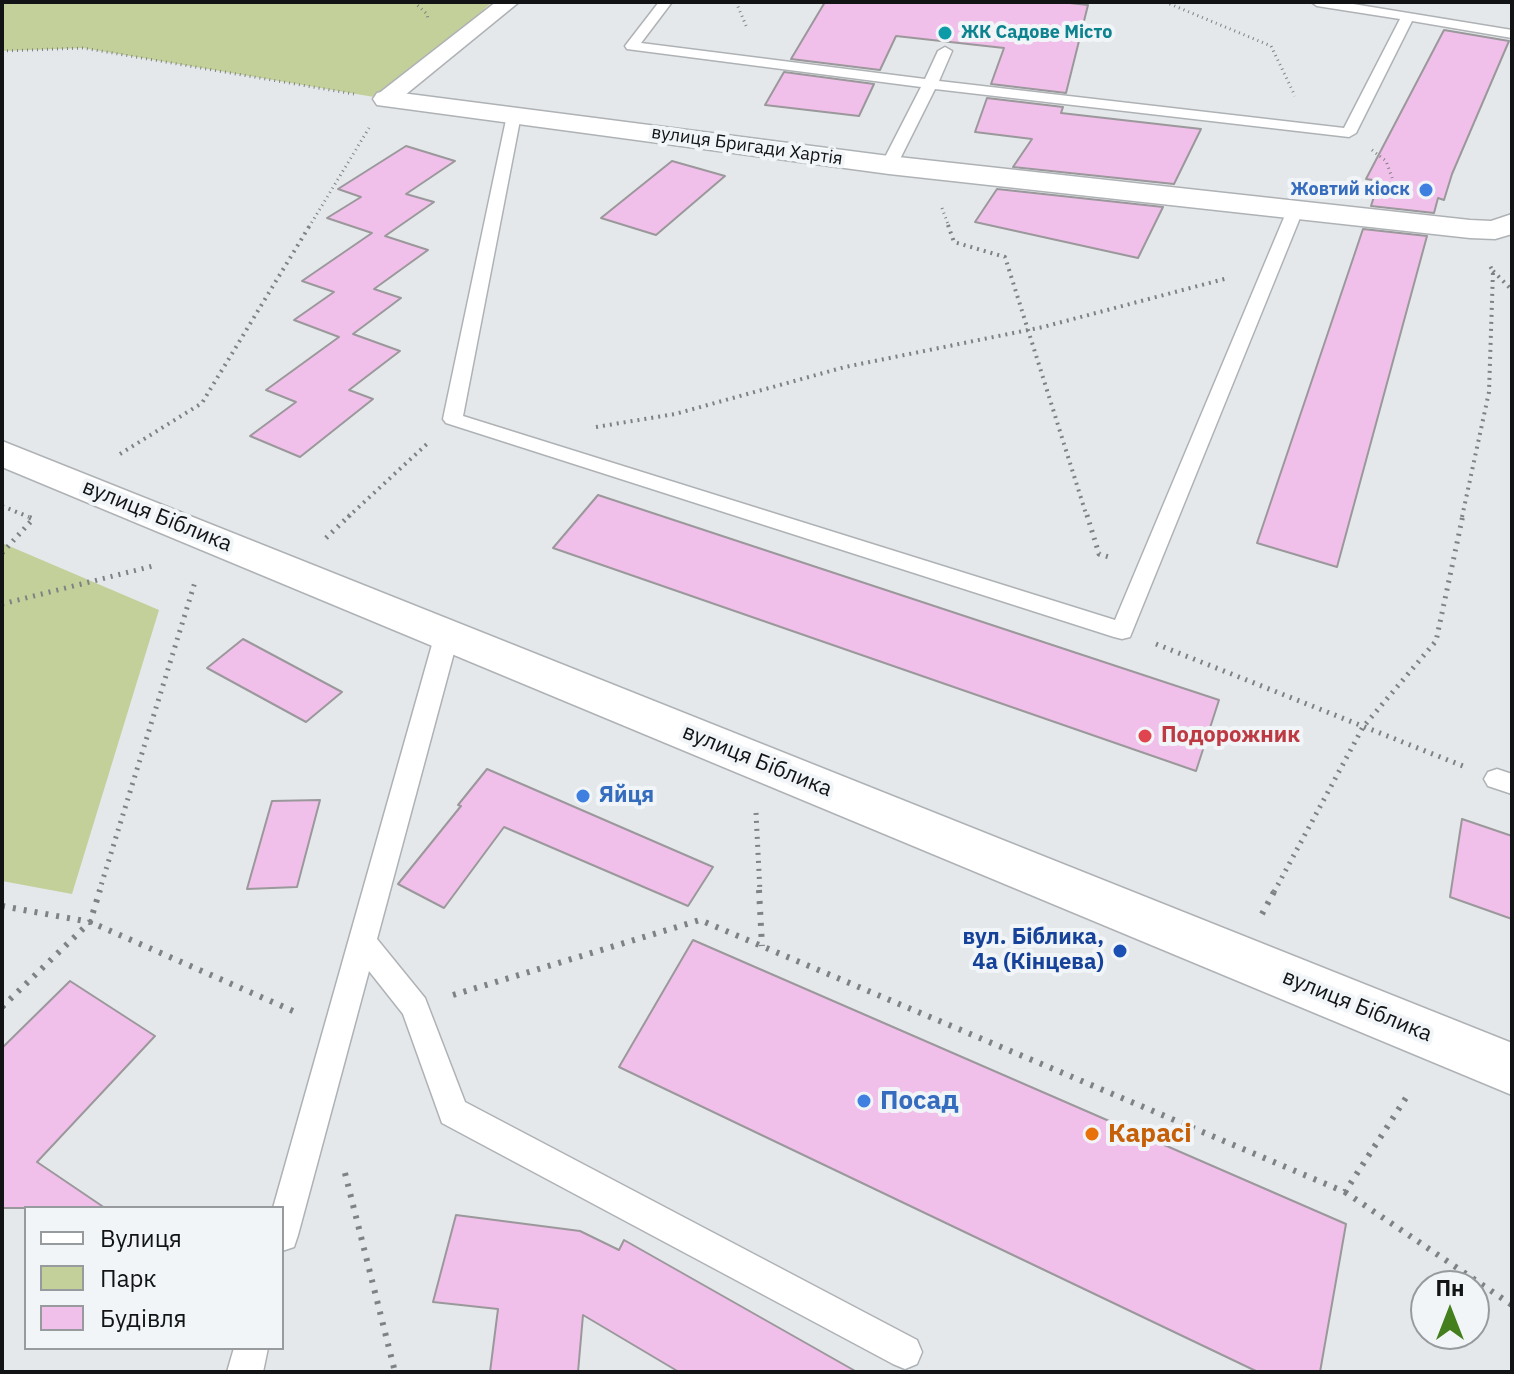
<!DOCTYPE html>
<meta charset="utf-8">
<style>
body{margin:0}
#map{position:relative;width:1514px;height:1374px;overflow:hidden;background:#e4e8eb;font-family:"IBM Plex Sans",sans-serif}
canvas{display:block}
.frame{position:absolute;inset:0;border:4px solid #121314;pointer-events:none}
.legend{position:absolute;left:24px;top:1206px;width:260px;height:144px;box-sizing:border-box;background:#f1f5f8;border:2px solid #989b9d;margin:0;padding:10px 14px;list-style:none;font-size:24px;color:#121314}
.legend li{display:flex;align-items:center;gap:16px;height:40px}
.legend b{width:40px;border:2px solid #989b9d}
.north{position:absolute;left:1410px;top:1270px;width:80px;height:80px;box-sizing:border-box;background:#f1f5f8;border:2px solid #989b9d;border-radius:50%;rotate:0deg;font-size:22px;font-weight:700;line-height:32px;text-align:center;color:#121314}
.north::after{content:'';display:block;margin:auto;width:28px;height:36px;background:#437f1c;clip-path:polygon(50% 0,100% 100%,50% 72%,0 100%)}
</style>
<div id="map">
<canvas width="1514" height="1374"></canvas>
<div class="frame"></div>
<ul class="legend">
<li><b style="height:10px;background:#fff"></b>Вулиця</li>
<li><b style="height:22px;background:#c3d09a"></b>Парк</li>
<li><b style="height:22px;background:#f1c0ea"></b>Будівля</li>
</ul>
<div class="north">Пн</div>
</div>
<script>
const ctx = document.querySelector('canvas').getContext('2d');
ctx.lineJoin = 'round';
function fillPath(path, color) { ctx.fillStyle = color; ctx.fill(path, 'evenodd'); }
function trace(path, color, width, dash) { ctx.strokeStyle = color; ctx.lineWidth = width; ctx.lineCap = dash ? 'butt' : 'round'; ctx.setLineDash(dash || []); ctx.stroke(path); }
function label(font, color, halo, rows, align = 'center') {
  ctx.font = font + ' "IBM Plex Sans",sans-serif'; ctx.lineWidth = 8; ctx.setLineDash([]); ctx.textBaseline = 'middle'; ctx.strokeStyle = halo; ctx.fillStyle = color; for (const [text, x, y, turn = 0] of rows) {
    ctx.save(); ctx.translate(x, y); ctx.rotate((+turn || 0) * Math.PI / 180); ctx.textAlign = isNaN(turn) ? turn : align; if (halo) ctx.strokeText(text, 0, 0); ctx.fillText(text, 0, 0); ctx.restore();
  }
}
fillPath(new Path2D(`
 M2,2H492L386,99L83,48L2,51Z
 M2,543L159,610L72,894L2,881Z`), '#c3d09a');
const building = new Path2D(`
 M825,2H1060L1088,5L1066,93L991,84L1004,48L896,36L880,70L791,59Z
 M1444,30L1509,41L1452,174L1444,200L1438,198L1434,213L1371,206L1379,181L1366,179Z
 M784,72L874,84L859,116L765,105Z
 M987,98L1063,107L1061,113L1201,129L1174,184L1013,167L1032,139L975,132Z
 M406,146L455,161L406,194L434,202L385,236L428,250L374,289L401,298L353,334L400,351L349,390L373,399L300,457L250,436L296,402L266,390L339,337L294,320L334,292L302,281L372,233L327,218L361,197L338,189Z
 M672,161L725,176L656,235L601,218Z
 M997,189L1163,207L1138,258L975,222Z
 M1363,229L1427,236L1337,567L1257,543Z
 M598,495L1219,700L1196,771L553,548Z
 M243,639L342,692L306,722L207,668Z
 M487,769L713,867L688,906L504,827L444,908L398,884L461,806L458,805Z
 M320,800L297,887L247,889L272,801Z
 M1462,819L1512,836V919L1450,897Z
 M693,940L1346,1224L1320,1372H1258L619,1067Z
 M70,981L155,1036L37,1162L105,1208H2V1048Z
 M456,1215L580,1231L619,1250L624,1240L857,1372H679L583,1315L578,1372H490L498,1309L433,1302Z`);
fillPath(building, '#f1c0ea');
trace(building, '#9b989b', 2);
const service = new Path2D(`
 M659,2H672L641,43L925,79L938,51L945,47L952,51L939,81L1344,128L1400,19L1317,6L1311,2H1341L1512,30V38L1412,21L1356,133L1349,137L935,89L897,165L889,170L881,165L921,87L627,49L625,46Z
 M514,111L521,115L463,416L1115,620L1288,208L1296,203L1302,205L1304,208L1130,637L1122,639L1114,637L446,423L443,419L507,115Z
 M447,626L455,628L459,634L377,939L425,998L465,1102L917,1340L922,1352L917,1364L905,1369L893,1364L442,1123L403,1014L369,971L298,1235L294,1247L282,1251V1208H273L435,634L439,628Z
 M1497,769L1512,774V794L1488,786L1484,779L1488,772Z
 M234,1348H268L263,1372H227Z`);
const pedestrian = new Path2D(`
 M496,2H519L394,104H378L375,99L378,94Z`);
const minor = new Path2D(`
 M386,91L889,156L1470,220L1491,221L1512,214V234L1495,239L1470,238L889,174L377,105L373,99L377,93Z`);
const tertiary = new Path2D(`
 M2,441L1512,1043V1095L2,467Z`);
trace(service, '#afb2b5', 3);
trace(pedestrian, '#afb2b5', 3);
trace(minor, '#afb2b5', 3);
trace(tertiary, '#afb2b5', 3);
trace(new Path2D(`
 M414,2L427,14L428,19
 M736,2L747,28
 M1165,2L1271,46L1295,96
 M2,51L83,48L354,94
 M1372,150L1386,161L1394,183
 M942,208L949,227
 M309,227L369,128`), '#7f8284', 3, [1, 4]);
trace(new Path2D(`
 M948,225L954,242L1005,257L1087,517
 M1493,271L1512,290
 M596,427L675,414L845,367L1043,327L1228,278
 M120,454L202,403L310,225
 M2,506L29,517
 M348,517L429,442
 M1462,517L1489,392L1493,271L1490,266`), '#7f8284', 4, [2, 5]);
trace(new Path2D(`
 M1087,515L1099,554L1112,558
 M326,538L350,515
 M2,553L33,519L24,515
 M2,604L153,566
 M1156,644L1463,766
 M756,813L760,892
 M99,892L195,582
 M1274,892L1363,727L1436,641L1463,515`), '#7f8284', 5, [2, 6]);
trace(new Path2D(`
 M759,890L762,946
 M2,906L90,922L300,1014
 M1262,914L1275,890
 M453,995L700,920L1345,1192L1409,1093
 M2,1007L90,922L100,890
 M345,1173L395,1372
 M1345,1192L1512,1305`), '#7f8284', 6, [3, 8]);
fillPath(service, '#fff');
fillPath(pedestrian, '#fff');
fillPath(minor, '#fff');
fillPath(tertiary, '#fff');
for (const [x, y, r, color] of [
 [945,33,8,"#0f9aa8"],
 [1426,190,8,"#3f7fe0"],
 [1145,736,8,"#e0444e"],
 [583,796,8,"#3f7fe0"],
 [1120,951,8,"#1a4fb4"],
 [864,1101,8,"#3f7fe0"],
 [1092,1134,8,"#e8710a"]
]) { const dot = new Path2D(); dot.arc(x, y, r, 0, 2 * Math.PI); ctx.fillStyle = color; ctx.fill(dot); trace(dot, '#f1f5f8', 3); }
label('bold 18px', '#0d838f', '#f1f5f8', [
 ["ЖК Садове Місто",961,33]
], 'left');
label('18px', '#121314', '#f1f5f8', [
 ["вулиця Бригади Хартія",747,146,8]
]);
label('bold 18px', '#366cbe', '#f1f5f8', [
 ["Жовтий кіоск",1410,190]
], 'right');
label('22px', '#121314', '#f1f5f8', [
 ["вулиця Біблика",157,516,22],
 ["вулиця Біблика",757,761,22],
 ["вулиця Біблика",1357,1006,22]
]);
label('bold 22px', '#be3a42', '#f1f5f8', [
 ["Подорожник",1161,736]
], 'left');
label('bold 22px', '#366cbe', '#f1f5f8', [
 ["Яйця",599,796]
], 'left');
label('bold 22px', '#164399', '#f1f5f8', [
 ["вул. Біблика,",1104,938],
 ["4а (Кінцева)",1104,963]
], 'right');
label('bold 26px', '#366cbe', '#f1f5f8', [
 ["Посад",880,1101]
], 'left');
label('bold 26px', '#c56008', '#f1f5f8', [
 ["Карасі",1108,1134]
], 'left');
</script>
